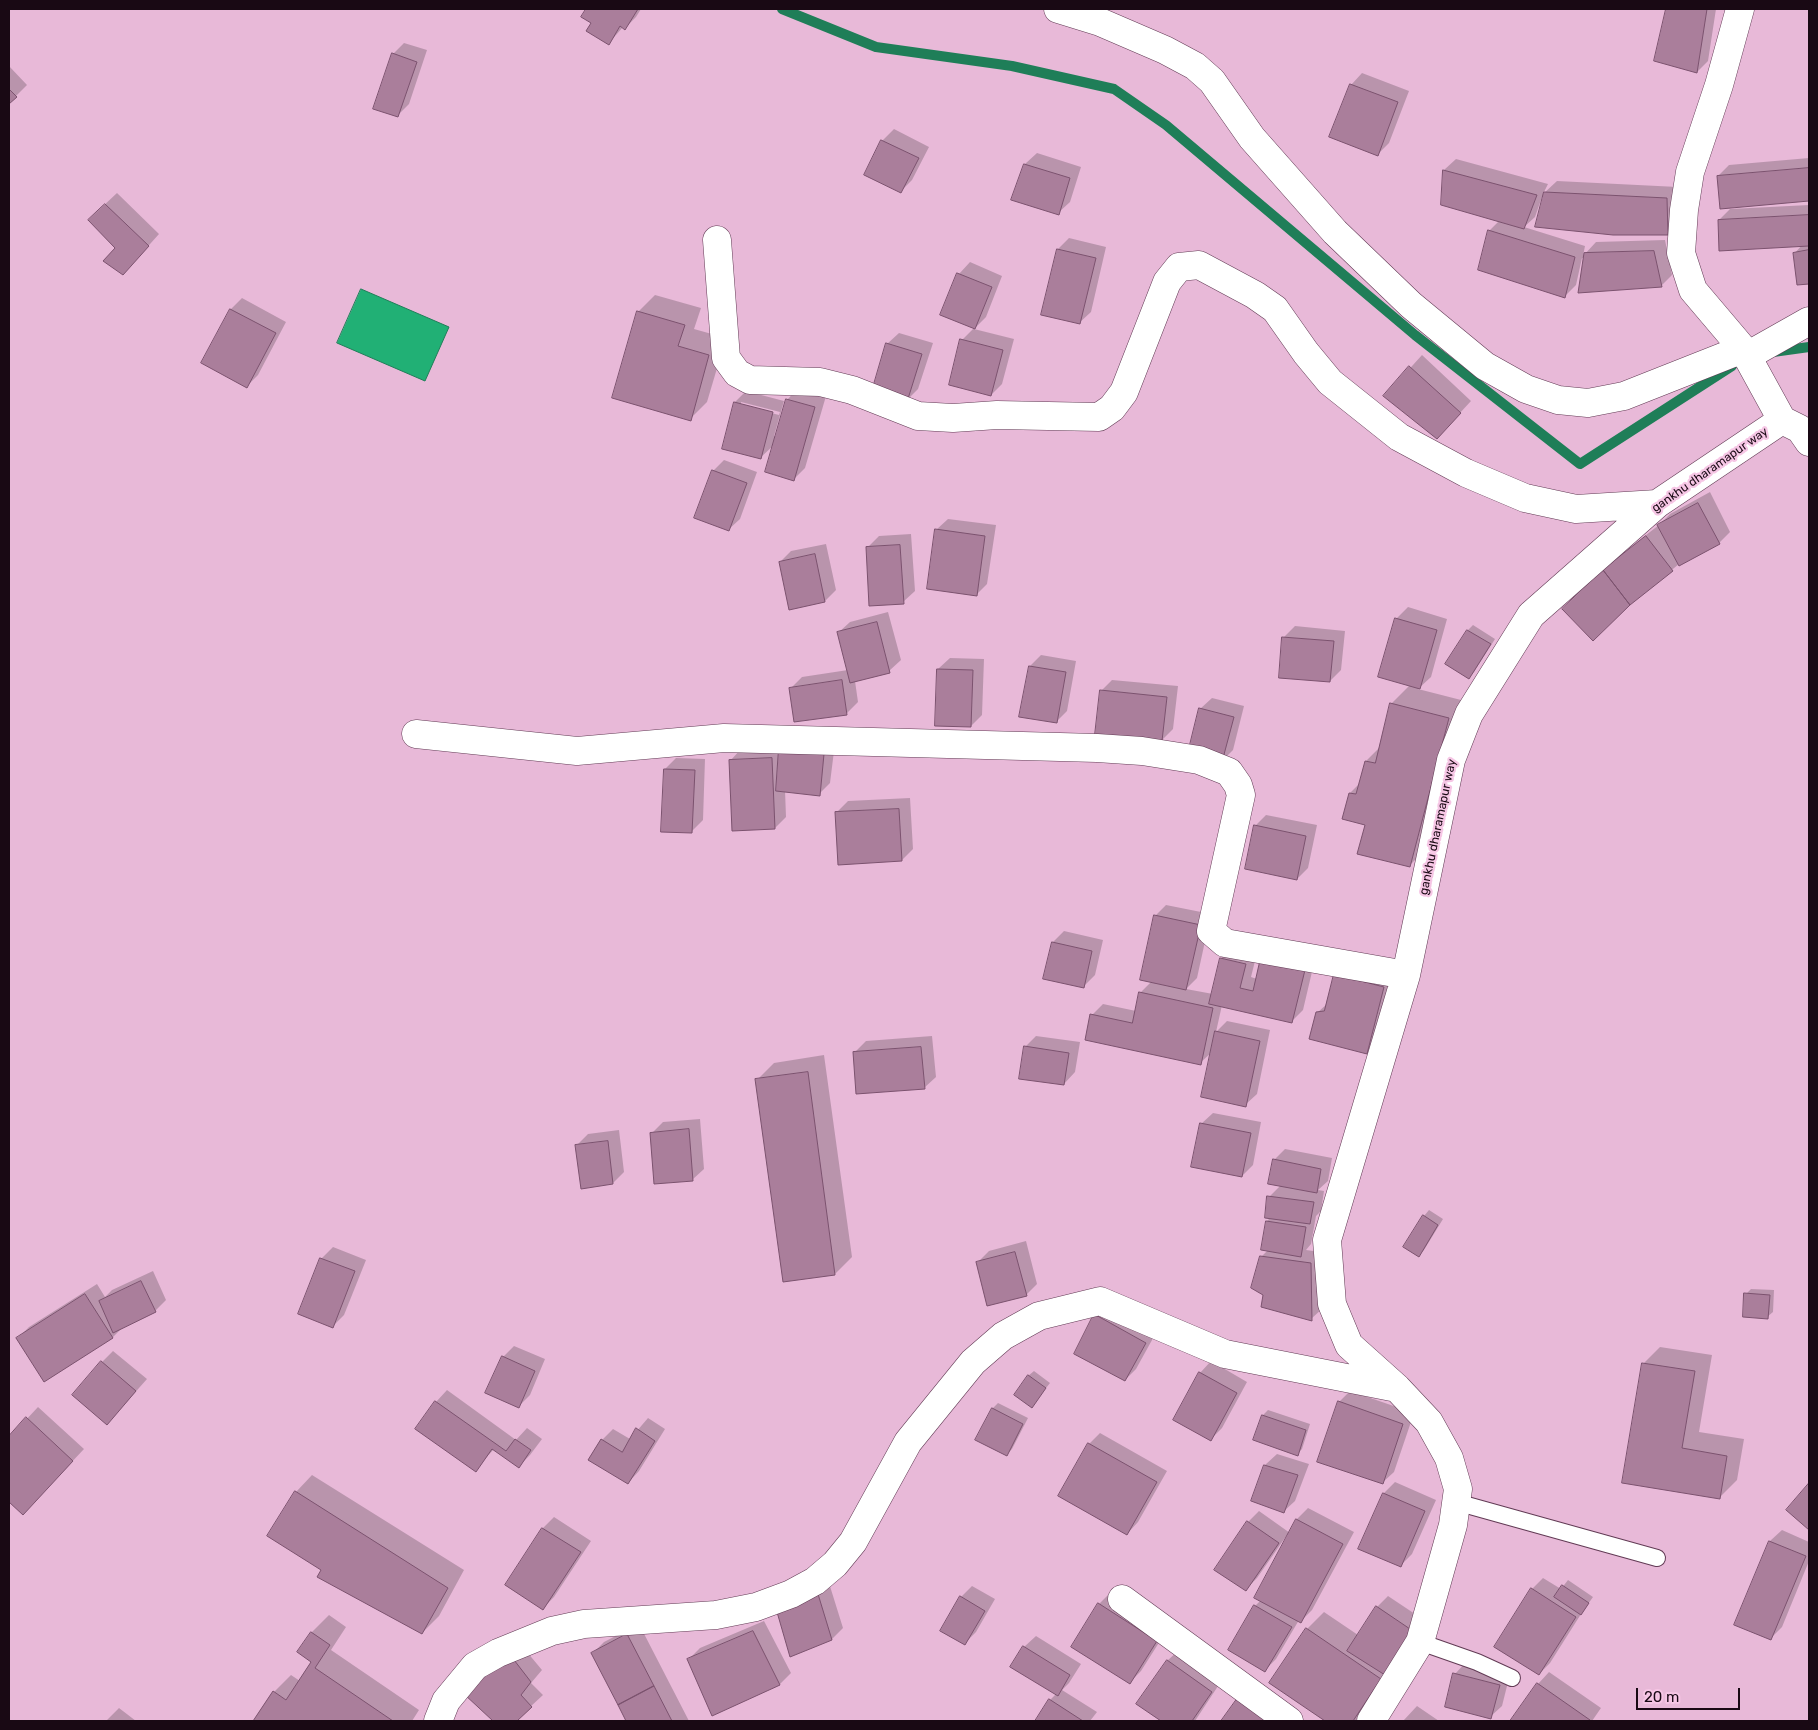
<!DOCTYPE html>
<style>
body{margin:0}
#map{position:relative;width:1818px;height:1730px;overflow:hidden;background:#e8b9d8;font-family:Rubik,sans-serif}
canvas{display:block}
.frame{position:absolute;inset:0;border:10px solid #190914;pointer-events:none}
.scale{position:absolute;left:1636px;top:1688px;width:104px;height:22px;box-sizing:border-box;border:2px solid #190914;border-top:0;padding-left:6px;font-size:15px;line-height:18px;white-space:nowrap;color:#190914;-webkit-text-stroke:4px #f6c6e5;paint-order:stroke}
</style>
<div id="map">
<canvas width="1818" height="1730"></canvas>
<div class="frame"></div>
<div class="scale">20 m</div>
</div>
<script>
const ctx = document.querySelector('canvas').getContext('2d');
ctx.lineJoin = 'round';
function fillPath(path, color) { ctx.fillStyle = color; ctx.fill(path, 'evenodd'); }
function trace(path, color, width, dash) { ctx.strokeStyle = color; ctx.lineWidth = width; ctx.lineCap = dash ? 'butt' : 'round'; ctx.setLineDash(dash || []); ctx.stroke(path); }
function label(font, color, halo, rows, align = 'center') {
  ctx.font = font + ' Rubik,sans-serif'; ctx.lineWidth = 4.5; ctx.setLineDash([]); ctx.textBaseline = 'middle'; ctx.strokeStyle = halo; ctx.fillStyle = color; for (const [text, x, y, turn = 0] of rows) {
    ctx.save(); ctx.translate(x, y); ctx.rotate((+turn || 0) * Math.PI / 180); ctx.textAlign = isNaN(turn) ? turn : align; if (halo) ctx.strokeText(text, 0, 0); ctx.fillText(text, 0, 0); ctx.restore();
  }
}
const water = new Path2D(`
 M361,289L449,327L425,381L337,343Z`);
fillPath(water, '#21b075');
trace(water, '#1f7e58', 1);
fillPath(new Path2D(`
 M587,9H641L636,17L625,28L623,27L609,43L593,23L582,17Z
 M1667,9H1716L1708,61L1697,72L1656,60Z
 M404,43L427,50L409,104L398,115L393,54Z
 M9,66L27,85L9,103Z
 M1362,73L1409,91L1389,143L1378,154L1351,85Z
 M894,129L929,147L912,180L901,191L866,174L882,141Z
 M1037,153L1081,167L1070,202L1058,213L1013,199L1025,164Z
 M1809,158V200L1721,207L1718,176L1729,165Z
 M1456,159L1548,184L1543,194L1557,181L1678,187V223L1667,234L1542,197L1535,217L1524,227L1585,246L1583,256L1596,242L1665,240L1672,275L1661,286L1582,258L1576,285L1565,296L1489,231L1499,221L1444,170Z
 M117,193L159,234L134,262L116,248L101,208Z
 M1809,205V282L1799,284L1794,254L1802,245L1719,220L1730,209Z
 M1069,238L1106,247L1091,312L1079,323L1058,249Z
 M970,262L1002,276L986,317L974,329L1014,339L1002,384L991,395L962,340L974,328L959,274Z
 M655,295L701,308L694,329L726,338L707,402L690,419L638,312Z
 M242,298L286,322L258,375L247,386L203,362L231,309Z
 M899,333L933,343L918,389L907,400L887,344Z
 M1422,355L1471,401L1448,426L1385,396Z
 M798,388L826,396L805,468L794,479L775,444L760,458L723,448L735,402L746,391L784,401L774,436H777L787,400ZM741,402L780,412L779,415L741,405Z
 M724,460L757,472L740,519L728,530L713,471Z
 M1710,492L1730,532L1719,543L1679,564L1629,605L1575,598L1615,559L1659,525L1670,514Z
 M948,519L996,525L987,584L976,595L936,530Z
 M911,534L915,591L903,602L868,547L879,536Z
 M826,544L836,590L825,601L780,562L791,551Z
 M1408,607L1447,619L1431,677L1418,689L1465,701L1426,849L1409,866L1366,824L1350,793L1360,783L1366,761L1380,747L1392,703L1410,685L1396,619Z
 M888,612L901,660L889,671L855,681L858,702L846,714L791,688L802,677L848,670L838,633L850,622Z
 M1473,625L1495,639L1474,672L1469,677L1447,664L1468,630Z
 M1295,626L1345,631L1341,670L1330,681L1284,637Z
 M1041,655L1076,661L1067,711L1056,722L1021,716L1030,666Z
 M950,658L984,659L982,715L971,726L938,669Z
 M1112,680L1178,686L1173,729L1162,740L1101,691Z
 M1212,698L1244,706L1233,750L1222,761L1200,709Z
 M835,743L830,783L819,794L785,790L786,817L775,828L730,761L741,749Z
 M676,758L705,759L703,820L691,832L665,769Z
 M910,798L913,849L902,860L836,813L848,801Z
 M1266,815L1317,825L1308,868L1297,879L1255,826Z
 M1166,905L1211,914L1197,978L1186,989L1213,994L1221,958L1232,947L1257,953L1251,977L1257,979L1315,959L1303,1010L1292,1021L1222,1005L1216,1032L1227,1021L1270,1030L1257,1094L1245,1105L1212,1052L1200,1063L1092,1015L1103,1004L1136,1011L1140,993L1152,981L1155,916Z
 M1064,931L1103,940L1095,975L1083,987L1053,942Z
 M1335,974L1395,976L1378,1042L1366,1053L1317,1013L1328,1003Z
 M932,1036L936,1077L924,1088L854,1053L866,1041Z
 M1036,1036L1080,1042L1075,1072L1064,1084L1025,1047Z
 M824,1055L852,1257L835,1274L757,1080L774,1063Z
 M1213,1113L1261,1122L1253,1165L1242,1176L1201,1124Z
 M700,1119L704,1169L692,1180L652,1133L663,1122Z
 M619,1130L624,1172L613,1183L577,1145L588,1134Z
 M1285,1149L1332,1158L1328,1181L1318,1190L1324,1191L1321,1211L1316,1216L1311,1244L1306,1250L1321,1252L1323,1308L1311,1319L1264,1294L1261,1257L1268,1250L1267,1221L1271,1217L1269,1197L1281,1185L1274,1160Z
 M1429,1210L1443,1219L1424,1250L1419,1255L1424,1216Z
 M1026,1241L1037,1284L1026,1295L978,1262L989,1251Z
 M333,1247L366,1260L344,1315L333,1326L300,1313L322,1258Z
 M153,1271L166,1300L155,1311L124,1326L113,1337L44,1380L18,1338L29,1327L97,1284L105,1297L112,1290Z
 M1751,1289L1774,1290L1773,1312L1767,1317L1746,1294Z
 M1107,1304L1157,1331L1136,1369L1125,1380L1095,1315Z
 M514,1346L545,1359L530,1395L518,1407L503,1357Z
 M1660,1347L1712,1355L1699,1432L1744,1439L1737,1480L1720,1497L1624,1482L1643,1364Z
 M113,1351L147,1379L107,1424L102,1362Z
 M1211,1361L1247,1382L1222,1428L1211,1439L1174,1419L1200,1373Z
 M1034,1371L1050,1383L1032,1406L1028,1376Z
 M447,1390L516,1440L527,1428L542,1439L530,1455L519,1466L494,1449L475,1470L417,1428L436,1402Z
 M1350,1391L1414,1413L1394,1472L1382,1483L1339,1402Z
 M998,1403L1028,1418L1012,1449L1007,1454L977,1439L993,1408Z
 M38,1407L84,1449L23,1514L9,1500V1438Z
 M1268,1410L1310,1424L1302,1449L1297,1454L1263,1415Z
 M648,1418L665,1429L639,1471L628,1483L590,1459L602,1440L613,1429L630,1439Z
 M1100,1433L1167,1471L1138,1522L1127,1534L1089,1444Z
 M1277,1454L1309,1464L1295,1501L1283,1512L1265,1465Z
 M312,1475L464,1570L439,1616L422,1633L323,1570L296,1492Z
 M1395,1482L1436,1500L1412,1554L1401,1565L1360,1548L1384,1493Z
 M1308,1508L1354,1532L1312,1610L1301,1621L1299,1620L1276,1659L1265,1670L1255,1606L1261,1600L1289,1535H1287L1257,1578L1246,1589L1248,1522L1259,1511L1290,1533L1297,1519Z
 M554,1517L591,1541L554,1597L543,1608L506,1585L543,1528Z
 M1782,1530L1809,1542V1561L1782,1627L1771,1638L1736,1624L1770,1541Z
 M1543,1578L1561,1589L1568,1580L1593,1597L1581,1614L1550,1663L1539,1674L1532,1589Z
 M829,1583L843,1628L832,1639L778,1613Z
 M972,1586L995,1599L976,1632L965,1643L961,1597Z
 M1110,1593L1167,1630L1141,1671L1130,1682L1099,1604Z
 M1388,1596L1424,1620L1361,1715L1355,1721H1327L1271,1683L1307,1629L1324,1612L1358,1635L1377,1607Z
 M329,1615L346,1627L331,1650L419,1710L412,1721H254L274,1692L291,1675L300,1681L313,1662L298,1651L312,1632Z
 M764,1621L791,1673L780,1684L688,1660L700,1648Z
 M639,1624L689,1721H628L593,1653L604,1642Z
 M1036,1636L1081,1664L1069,1683L1062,1690L1097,1712L1090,1721H1036L1050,1700L1056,1694L1024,1647Z
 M522,1646L542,1670L531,1683L543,1695L515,1721H495L466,1694Z
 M1179,1650L1222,1680L1195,1721H1163L1138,1704L1167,1661Z
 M1466,1662L1510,1674L1502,1706L1490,1717L1455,1674Z
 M1549,1672L1601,1708L1592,1721H1512L1538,1684Z
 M1417,1706L1439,1721H1403Z
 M119,1708L136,1721H106Z`), '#0003');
trace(new Path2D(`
 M782,9L876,47L1012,66L1114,89L1166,125L1415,335L1580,464L1732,366
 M1773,352L1809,347`), '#1f7e58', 10);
const building = new Path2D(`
 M586,9H638L625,30L620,26L609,45L586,31L591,23L581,17Z
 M1666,9H1707L1697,73L1654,61Z
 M392,53L417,62L398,117L373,109Z
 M1350,84L1398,102L1378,156L1329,137Z
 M9,89L17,97L9,104Z
 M881,140L919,158L901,193L864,175Z
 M1024,164L1070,178L1059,215L1011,200Z
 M1809,168V201L1720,209L1717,176Z
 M1443,170L1537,195L1524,229L1441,205Z
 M1544,192L1667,198L1668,235H1613L1535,227Z
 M105,204L149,246L123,275L103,261L115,248L88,220Z
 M1809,215V246L1719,251L1718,220Z
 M1488,230L1575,257L1565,298L1478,270Z
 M1057,249L1096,258L1080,324L1041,315Z
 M1809,250V284L1797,285L1793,253Z
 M1654,251L1662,287L1578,293L1584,253Z
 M957,273L992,287L975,329L940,315Z
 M230,309L276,333L247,388L201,363Z
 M637,311L685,325L678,346L709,355L691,421L612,398Z
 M960,339L1003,350L991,396L949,385Z
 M886,343L922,354L907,402L872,391Z
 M1409,366L1461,413L1437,439L1383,396Z
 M786,399L815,407L794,481L765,472Z
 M734,402L773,412L761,459L722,449Z
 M712,470L747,483L729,531L694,518Z
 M1698,503L1720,544L1679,566L1657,525Z
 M935,529L985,536L977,596L927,589Z
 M1646,536L1673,571L1630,605L1603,570Z
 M900,545L904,604L869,606L866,547Z
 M815,554L825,602L789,610L779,562Z
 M1603,570L1630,605L1593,641L1562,609Z
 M1395,618L1437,630L1420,689L1378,677Z
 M877,622L890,673L850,683L837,632Z
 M1467,630L1491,644L1469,679L1445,664Z
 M1282,637L1334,641L1330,682L1279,678Z
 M1029,666L1066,672L1057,723L1019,717Z
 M937,669L973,670L971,727L935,726Z
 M842,680L847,715L794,722L789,688Z
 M1100,690L1167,697L1162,741L1095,735Z
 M1390,703L1449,718L1410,867L1357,854L1365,825L1342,819L1349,793L1356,794L1365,761L1375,763Z
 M1199,708L1234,717L1222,762L1188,753Z
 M779,748L824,754L820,796L776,791Z
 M772,758L775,829L732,831L729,760Z
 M664,769L695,770L692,833L661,832Z
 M899,809L902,861L838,865L835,812Z
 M1254,825L1306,836L1297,880L1245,869Z
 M1154,915L1201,925L1186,990L1140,980Z
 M1052,942L1092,951L1084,988L1043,979Z
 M1220,958L1246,964L1240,988L1253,991L1260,960L1305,970L1292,1023L1209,1004Z
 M1334,974L1384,987L1367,1054L1309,1039L1316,1012L1324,1011Z
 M1139,992L1213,1008L1201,1065L1085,1040L1090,1014L1132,1023Z
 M1215,1031L1260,1041L1246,1107L1201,1097Z
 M1024,1046L1069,1053L1064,1085L1019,1079Z
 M921,1047L925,1089L856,1094L853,1052Z
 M808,1072L835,1275L783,1282L755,1079Z
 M1200,1123L1251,1133L1242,1177L1191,1167Z
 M689,1129L693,1181L654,1184L650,1133Z
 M608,1141L613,1184L581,1189L575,1145Z
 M1273,1159L1321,1169L1317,1193L1268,1184Z
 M1267,1196L1314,1202L1310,1224L1265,1218Z
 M1423,1215L1438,1225L1419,1257L1403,1247Z
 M1266,1221L1306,1227L1301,1257L1261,1250Z
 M1015,1252L1027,1296L987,1306L976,1262Z
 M1260,1256L1311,1263L1312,1321L1261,1307L1263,1295L1251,1288Z
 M320,1258L355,1271L333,1328L298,1314Z
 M141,1281L156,1312L113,1333L99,1301Z
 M1744,1293L1770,1295L1768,1319L1743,1317Z
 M85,1294L113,1338L44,1382L16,1338Z
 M1094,1314L1146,1343L1125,1381L1074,1354Z
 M502,1356L535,1371L519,1408L485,1393Z
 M101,1361L136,1391L107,1425L72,1395Z
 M1642,1363L1695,1371L1682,1448L1727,1456L1720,1499L1622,1483Z
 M1199,1372L1237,1393L1211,1441L1173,1420Z
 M1028,1375L1046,1388L1032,1408L1014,1395Z
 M435,1401L506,1451L515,1439L531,1450L519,1468L492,1449L476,1472L415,1429Z
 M1338,1401L1403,1424L1383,1484L1317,1462Z
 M992,1408L1023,1424L1007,1456L975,1440Z
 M1262,1415L1306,1430L1298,1456L1253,1440Z
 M26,1417L73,1461L23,1515L9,1502V1436Z
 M636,1428L655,1441L628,1484L588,1460L601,1439L622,1452Z
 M1088,1443L1157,1482L1127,1535L1058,1496Z
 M1264,1465L1298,1475L1284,1513L1251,1501Z
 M1809,1483V1530L1786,1510Z
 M295,1491L448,1588L422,1634L317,1577L321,1570L267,1536Z
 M1383,1493L1425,1511L1401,1567L1358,1549Z
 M1296,1519L1343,1544L1301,1623L1254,1598Z
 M1247,1521L1279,1543L1246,1591L1214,1570Z
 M542,1528L581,1552L543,1610L505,1585Z
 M1769,1541L1806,1556L1771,1640L1734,1625Z
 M1562,1585L1589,1603L1581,1615L1554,1597Z
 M1531,1588L1576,1617L1539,1675L1494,1647Z
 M818,1594L832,1640L790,1657L777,1612Z
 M960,1596L985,1611L965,1645L940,1631Z
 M1098,1603L1157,1641L1130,1684L1071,1647Z
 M1254,1605L1292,1627L1265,1672L1228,1650Z
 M1376,1606L1413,1631L1385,1675L1347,1651Z
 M1306,1628L1381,1679L1353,1721H1325L1269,1683Z
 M753,1631L780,1685L712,1716L687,1659Z
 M311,1632L330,1645L315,1668L393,1721H253L273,1691L286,1700L311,1662L297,1652Z
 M627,1634L654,1686L618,1705L591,1653Z
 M1023,1646L1070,1675L1058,1696L1010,1667Z
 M511,1656L531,1682L521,1695L532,1707L517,1721H493L464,1694Z
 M1167,1660L1212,1692L1192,1721H1161L1136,1704Z
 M1453,1673L1500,1685L1491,1719L1445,1707Z
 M1537,1683L1590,1720V1721H1510Z
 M654,1686L672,1721H626L618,1705Z
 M1242,1692L1271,1721H1221Z
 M1049,1699L1083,1721H1035Z`);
fillPath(building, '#aa7e9b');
trace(building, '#7b526e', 1);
const lane = new Path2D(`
 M1456,1502L1657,1558
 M1420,1642L1477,1662L1512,1678`);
const street = new Path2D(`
 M1058,9L1100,22L1165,50L1195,66L1212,81L1252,138L1335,232L1411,305L1485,366L1526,389L1558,400L1588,403L1624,396L1743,349
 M717,240L726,358L737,373L750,380L820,382L852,390L918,416L953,418L997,415L1099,417L1112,408L1124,392L1167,282L1179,267L1199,265L1255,295L1275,309L1306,353L1330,382L1399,437L1466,473L1525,498L1576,509L1657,504
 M1747,356L1809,321
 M1782,420L1800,429L1809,442
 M416,734L577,751L724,738L1097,748L1142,751L1199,760L1229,772L1238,785L1241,795L1211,931L1225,943L1406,975
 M1122,1599L1289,1721
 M438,1721L446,1701L475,1666L498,1653L552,1631L584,1624L716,1615L756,1607L791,1594L815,1581L835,1564L853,1542L908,1442L973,1362L1003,1336L1039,1316L1100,1301L1225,1354L1397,1388
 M1371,1721L1420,1642L1453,1525L1458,1489L1449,1458L1429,1422L1397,1388L1349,1345L1332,1304L1327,1240L1406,975L1451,760L1469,714L1531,615L1657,504L1782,420L1743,349L1693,290L1681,253L1684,210L1690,172L1719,85L1740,9`);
trace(lane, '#623b55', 18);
trace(street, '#623b55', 29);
trace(lane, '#fff', 16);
trace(street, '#fff', 28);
label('12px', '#190914', '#f6c6e5', [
 ["gankhu dharamapur way",1710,470,-35],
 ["gankhu dharamapur way",1438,827,-78]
]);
</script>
